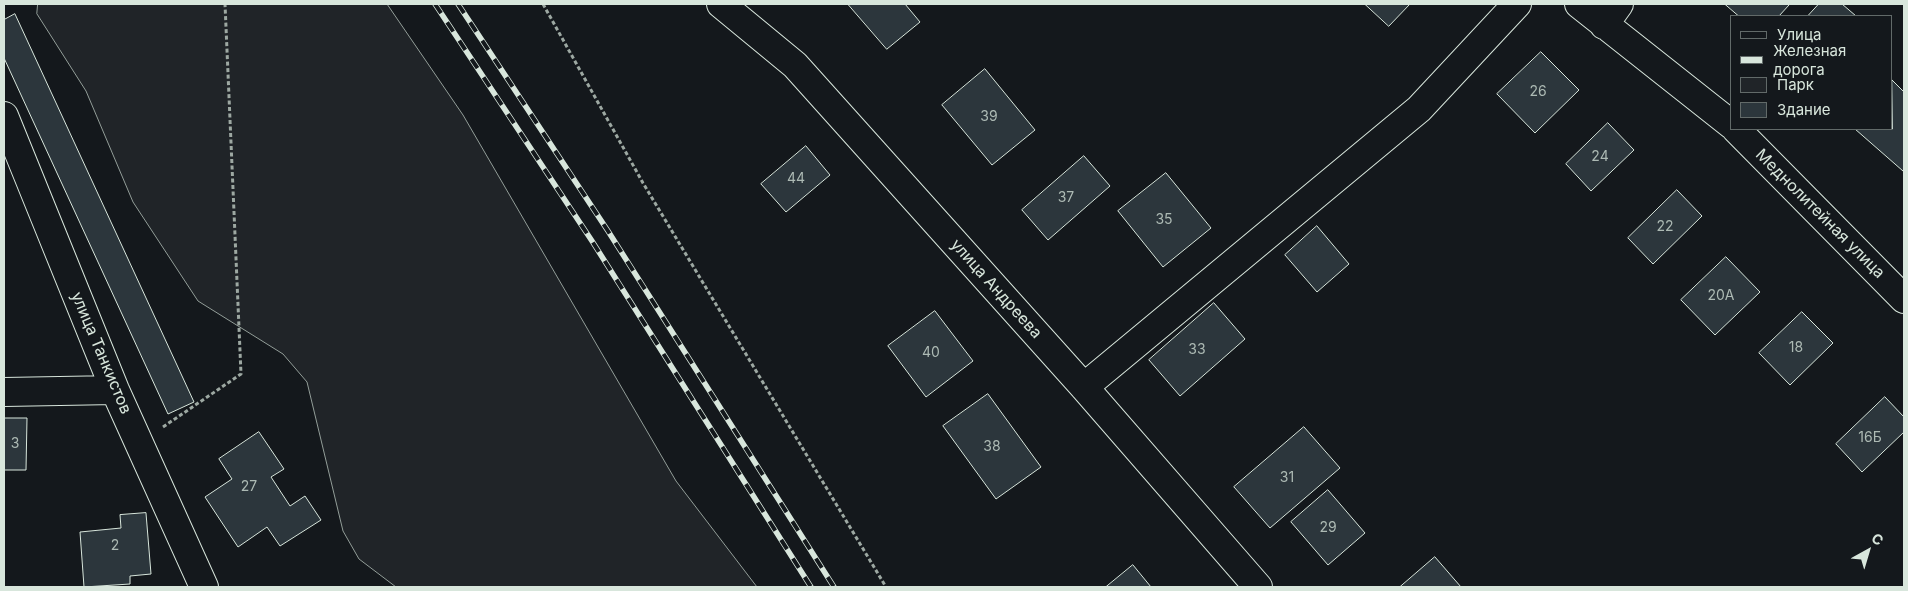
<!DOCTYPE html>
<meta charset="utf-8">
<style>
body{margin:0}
#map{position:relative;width:1908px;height:591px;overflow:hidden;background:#14181c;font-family:Inter,sans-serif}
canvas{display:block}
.frame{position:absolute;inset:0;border:5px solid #d8e6dc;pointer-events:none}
.legend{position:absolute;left:1730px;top:15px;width:162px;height:115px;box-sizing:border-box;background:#14181c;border:1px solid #626a69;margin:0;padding:6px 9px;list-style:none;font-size:15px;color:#d8e6dc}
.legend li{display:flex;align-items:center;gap:10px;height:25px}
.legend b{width:25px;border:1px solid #626a69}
.north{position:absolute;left:1843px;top:526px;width:50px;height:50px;-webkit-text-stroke:4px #14181c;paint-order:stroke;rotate:39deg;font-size:14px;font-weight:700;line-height:20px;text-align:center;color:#d8e6dc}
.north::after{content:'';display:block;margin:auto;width:18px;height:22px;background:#d8e6dc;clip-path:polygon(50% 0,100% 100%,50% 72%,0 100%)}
</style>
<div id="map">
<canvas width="1908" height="591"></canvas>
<div class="frame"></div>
<ul class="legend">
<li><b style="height:6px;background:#14181c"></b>Улица</li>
<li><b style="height:6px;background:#d8e6dc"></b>Железная дорога</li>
<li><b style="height:14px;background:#202428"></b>Парк</li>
<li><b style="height:14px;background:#2c363c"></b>Здание</li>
</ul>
<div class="north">С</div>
</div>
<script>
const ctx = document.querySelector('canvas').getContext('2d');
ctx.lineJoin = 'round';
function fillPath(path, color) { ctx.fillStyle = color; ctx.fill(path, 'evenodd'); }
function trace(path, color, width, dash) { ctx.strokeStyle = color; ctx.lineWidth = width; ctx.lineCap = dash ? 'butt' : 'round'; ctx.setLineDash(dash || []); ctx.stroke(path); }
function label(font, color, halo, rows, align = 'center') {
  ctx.font = font + ' Inter,sans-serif'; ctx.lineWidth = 4; ctx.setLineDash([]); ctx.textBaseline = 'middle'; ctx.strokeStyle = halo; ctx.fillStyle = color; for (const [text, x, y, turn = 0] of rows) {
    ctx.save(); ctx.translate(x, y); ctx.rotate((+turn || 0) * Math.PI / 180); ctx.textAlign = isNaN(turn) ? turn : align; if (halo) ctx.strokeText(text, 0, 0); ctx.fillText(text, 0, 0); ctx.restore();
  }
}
const green = new Path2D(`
 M38,4H387L463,115L676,481L757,587H396L359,559L343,531L307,382L283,354L198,301L133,202L86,91L37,14Z`);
fillPath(green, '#202428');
trace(green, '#939e99', 1);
const building = new Path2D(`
 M848,4H905L920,22L887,49Z
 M1365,4H1410L1389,26Z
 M1725,4H1788L1789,5L1779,16H1739Z
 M1819,4H1842L1856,16H1808Z
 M15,14L194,402L168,414L4,58V20Z
 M1541,52L1579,90L1535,133L1497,94Z
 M985,69L1035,130L992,165L942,105Z
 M1892,80L1904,92V169L1903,171L1855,129H1892Z
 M1608,123L1634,150L1591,191L1566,164Z
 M806,146L830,175L786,212L761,184Z
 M1084,156L1110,186L1048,240L1022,210Z
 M1166,173L1211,228L1163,267L1118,211Z
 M1677,190L1702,216L1653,264L1628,238Z
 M1317,226L1349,264L1317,292L1285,255Z
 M1726,257L1760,292L1715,335L1681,300Z
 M1214,303L1245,339L1180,396L1149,360Z
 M935,311L973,361L926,397L888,346Z
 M1802,312L1833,343L1790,385L1759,353Z
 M988,394L1041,467L996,499L943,426Z
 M1885,397L1904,417V432L1862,472L1836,444Z
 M4,418H27L26,470H4Z
 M1304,427L1340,468L1270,528L1234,487Z
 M259,432L284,469L271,477L290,506L305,496L321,520L280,546L267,527L238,547L205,497L232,479L219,459Z
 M1328,490L1365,533L1328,565L1291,522Z
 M146,513L151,574L130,576V584L84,587L80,532L121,528L120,515Z
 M1435,557L1461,587H1400Z
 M1133,565L1151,587H1106Z`);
fillPath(building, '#2c363c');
trace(building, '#d8e6dc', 1);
const minor = new Path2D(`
 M721,4L795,65L1084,387L1258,587
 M1579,4L1732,125
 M1604,25L1619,4
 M4,116L115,390L204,587
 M1736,129L1904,299
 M1084,387L1419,109L1517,4
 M4,392L115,390`);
trace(minor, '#d8e6dc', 30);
trace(new Path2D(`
 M543,4L643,183L886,587
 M163,427L241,374L225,4`), '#9da8a2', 3, [4, 2.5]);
trace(minor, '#14181c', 28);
const rail = new Path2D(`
 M435,4L592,241L811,587
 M458,4L608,231L834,587`);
trace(rail, '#d8e6dc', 5.5);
trace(rail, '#14181c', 4, [11]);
label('14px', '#adbab4', null, [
 ["26",1538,92],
 ["39",989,117],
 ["24",1600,157],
 ["44",796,179],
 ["37",1066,198],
 ["35",1164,220],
 ["22",1665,227],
 ["20А",1721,296],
 ["18",1796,348],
 ["33",1197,350],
 ["40",931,353],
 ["16Б",1870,438],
 ["3",15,444],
 ["38",992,447],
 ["31",1287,478],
 ["27",249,487],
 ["29",1328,528],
 ["2",115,546]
]);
label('16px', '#d8e6dc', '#14181c', [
 ["Меднолитейная улица",1820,214,45],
 ["улица Андреева",996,289,48],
 ["улица Танкистов",101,353,67]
]);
</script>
